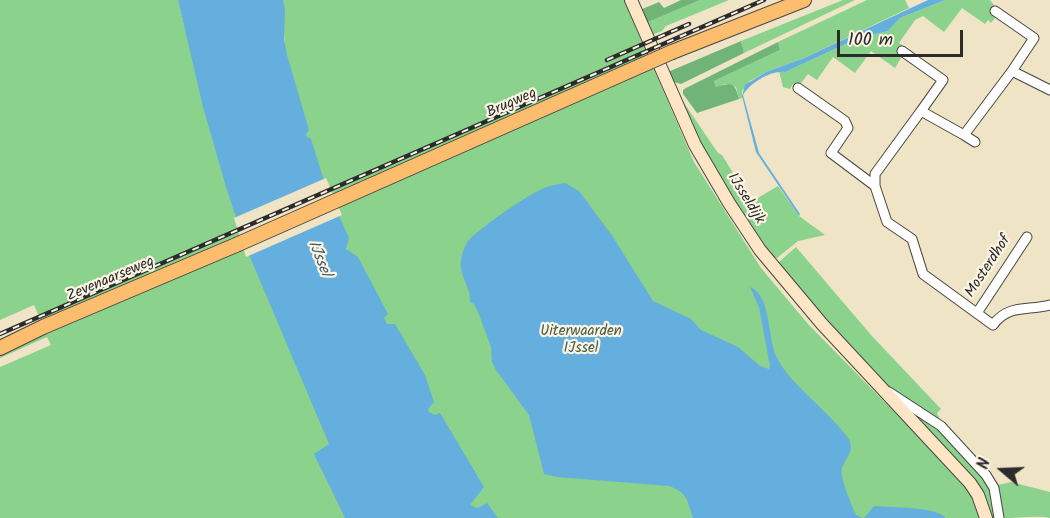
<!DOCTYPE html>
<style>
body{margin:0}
#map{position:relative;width:1050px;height:518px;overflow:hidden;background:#efe5c6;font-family:Kalam,sans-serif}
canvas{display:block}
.north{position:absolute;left:972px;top:440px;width:60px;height:60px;-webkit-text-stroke:4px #fcf5e5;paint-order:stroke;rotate:289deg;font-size:16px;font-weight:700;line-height:24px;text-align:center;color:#2b2b2b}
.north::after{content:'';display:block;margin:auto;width:21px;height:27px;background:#2b2b2b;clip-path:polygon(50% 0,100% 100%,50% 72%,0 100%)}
.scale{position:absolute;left:837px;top:30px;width:126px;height:27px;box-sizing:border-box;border:3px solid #2b2b2b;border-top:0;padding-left:8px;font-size:18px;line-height:21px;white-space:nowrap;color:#2b2b2b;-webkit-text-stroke:4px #fcf5e5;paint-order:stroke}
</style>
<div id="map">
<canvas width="1050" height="518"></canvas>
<div class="north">N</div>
<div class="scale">100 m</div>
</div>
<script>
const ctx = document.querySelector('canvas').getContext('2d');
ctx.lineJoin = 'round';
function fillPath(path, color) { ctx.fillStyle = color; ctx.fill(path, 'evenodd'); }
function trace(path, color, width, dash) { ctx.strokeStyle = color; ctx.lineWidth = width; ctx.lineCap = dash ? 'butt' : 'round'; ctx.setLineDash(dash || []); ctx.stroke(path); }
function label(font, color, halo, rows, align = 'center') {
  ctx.font = font + ' Kalam,sans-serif'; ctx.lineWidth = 4.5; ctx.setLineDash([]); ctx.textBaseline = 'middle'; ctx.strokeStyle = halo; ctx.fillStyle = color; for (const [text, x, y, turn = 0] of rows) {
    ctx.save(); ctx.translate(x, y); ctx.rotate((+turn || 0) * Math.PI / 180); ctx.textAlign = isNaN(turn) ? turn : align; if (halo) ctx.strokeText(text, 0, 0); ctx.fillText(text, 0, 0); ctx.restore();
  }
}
fillPath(new Path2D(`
 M0,0H178C197,76 213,153 241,227L368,518H0V367L51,345L47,337L0,358V339L41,321L34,305L0,320Z
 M281,0H624L694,162L761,268L808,324L968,487L975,497L980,518H476L422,413L346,248L307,138L286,58Z
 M700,0H729L666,26L662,31L652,35L646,23Z
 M843,0H855L744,53L741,41Z
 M867,0H905L909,8L802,59L766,72L750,81L742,91V98L739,99L736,87L725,84L716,87L714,81L780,50L778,42Z
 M945,0H990L994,5L992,8L995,18L991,23L988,20L985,24L962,8L944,32L923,16L915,20L899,43L902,45L899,51L901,58L895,68L871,51L855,73L833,57L817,80L808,74L798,87L793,84L790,89L783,87L779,71L785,72L839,47L863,37L888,31L900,18Z
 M680,97L718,153L722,155L751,202L778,186L799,216L825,235L798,241L777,258L770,257L703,152Z
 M796,247L871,335L941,409L937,413L941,422L884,385L778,266L779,262Z
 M894,396L933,422L986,478L992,489L997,518H990Z
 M1011,482L1050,492V518C1043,515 1014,518 1003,518L998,485Z`), '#8bd28c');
fillPath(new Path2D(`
 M681,0H700L646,23L640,10L659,2L664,8Z
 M741,41L744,53L681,84L674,82L668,72Z
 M778,42L780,50L714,81L716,87C732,82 735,83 739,99L697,113L683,94V90L686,88Z`), '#70b478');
fillPath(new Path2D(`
 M178,0H283L285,9L284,39L287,55L309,130L306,134L307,137L311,139L326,187L349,238L346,249L358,257L388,314L384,318L387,324H395L425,375L434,402L428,409L429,412L435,415L440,413L484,487L470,505L478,508L487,503L498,518H345L314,454L329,444L247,250L226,187L203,107Z
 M928,0H945L900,18L888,31L863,37L839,47L785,72C771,70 750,83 743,95L759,153L800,214L799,216L756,152L742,96L745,85L766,72L802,59Z
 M565,183L579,191L613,237L653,301L691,319L701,330L738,347L760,366L769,369L770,366L759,307L750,287C772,296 767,339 777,358C792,387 831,412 850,441C853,454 846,457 842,468C839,477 852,505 856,515L863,518H693C687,500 688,493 669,486L557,477L544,474L529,415L496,370L492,362L491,347L478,312L474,304L470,302C471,287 459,276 461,262C461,255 465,245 469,240C481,227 531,192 547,187C552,185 559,184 565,183Z
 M874,506C891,508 935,506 946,518H864Z`), '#64afdd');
fillPath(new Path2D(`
 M326,178L342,215L246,257L234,218Z`), '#efe5c6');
const street = new Path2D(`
 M995,11L1034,38L1012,71
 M902,51L943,80L921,111
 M798,88L845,121L848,128L831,153L875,186V174L921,111L964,135L1012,71L1050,90
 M964,135L975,142
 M875,186L887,222L912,239L923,274L993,325C1008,304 1027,311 1050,305
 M977,313L1027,237
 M889,392L941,426L986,475L994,488L999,518`);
const secondary = new Path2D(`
 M631,0L695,145L729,203L760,250L822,324L970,483L978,495L986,518`);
const primary = new Path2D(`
 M672,52L804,0
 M0,348L43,327L236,245`);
trace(street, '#484742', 11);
trace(secondary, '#484742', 14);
trace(primary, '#484742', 16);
trace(street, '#fff', 9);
trace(secondary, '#fee5c5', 12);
trace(primary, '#fcbd6f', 14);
const rail = new Path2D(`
 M607,60L689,24
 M0,334L764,0`);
trace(rail, '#2b2b2b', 4.5);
trace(rail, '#fcf5e5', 2, [7]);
const primaryBridge = new Path2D(`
 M236,245L672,52`);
trace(primaryBridge, '#484742', 16, []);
trace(primaryBridge, '#fcbd6f', 14);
label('15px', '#2b2b2b', '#fcf5e5', [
 ["Brugweg",512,104,-24],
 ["IJsseldijk",745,199,58],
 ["Mosterdhof",989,267,-57],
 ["Zevenaarseweg",111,280,-23]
]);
label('15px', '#485d48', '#fcf5e5', [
 ["Uiterwaarden",581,332],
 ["IJssel",581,349]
]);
label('italic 16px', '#3f5969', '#fcf5e5', [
 ["IJssel",318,259,68]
]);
</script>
